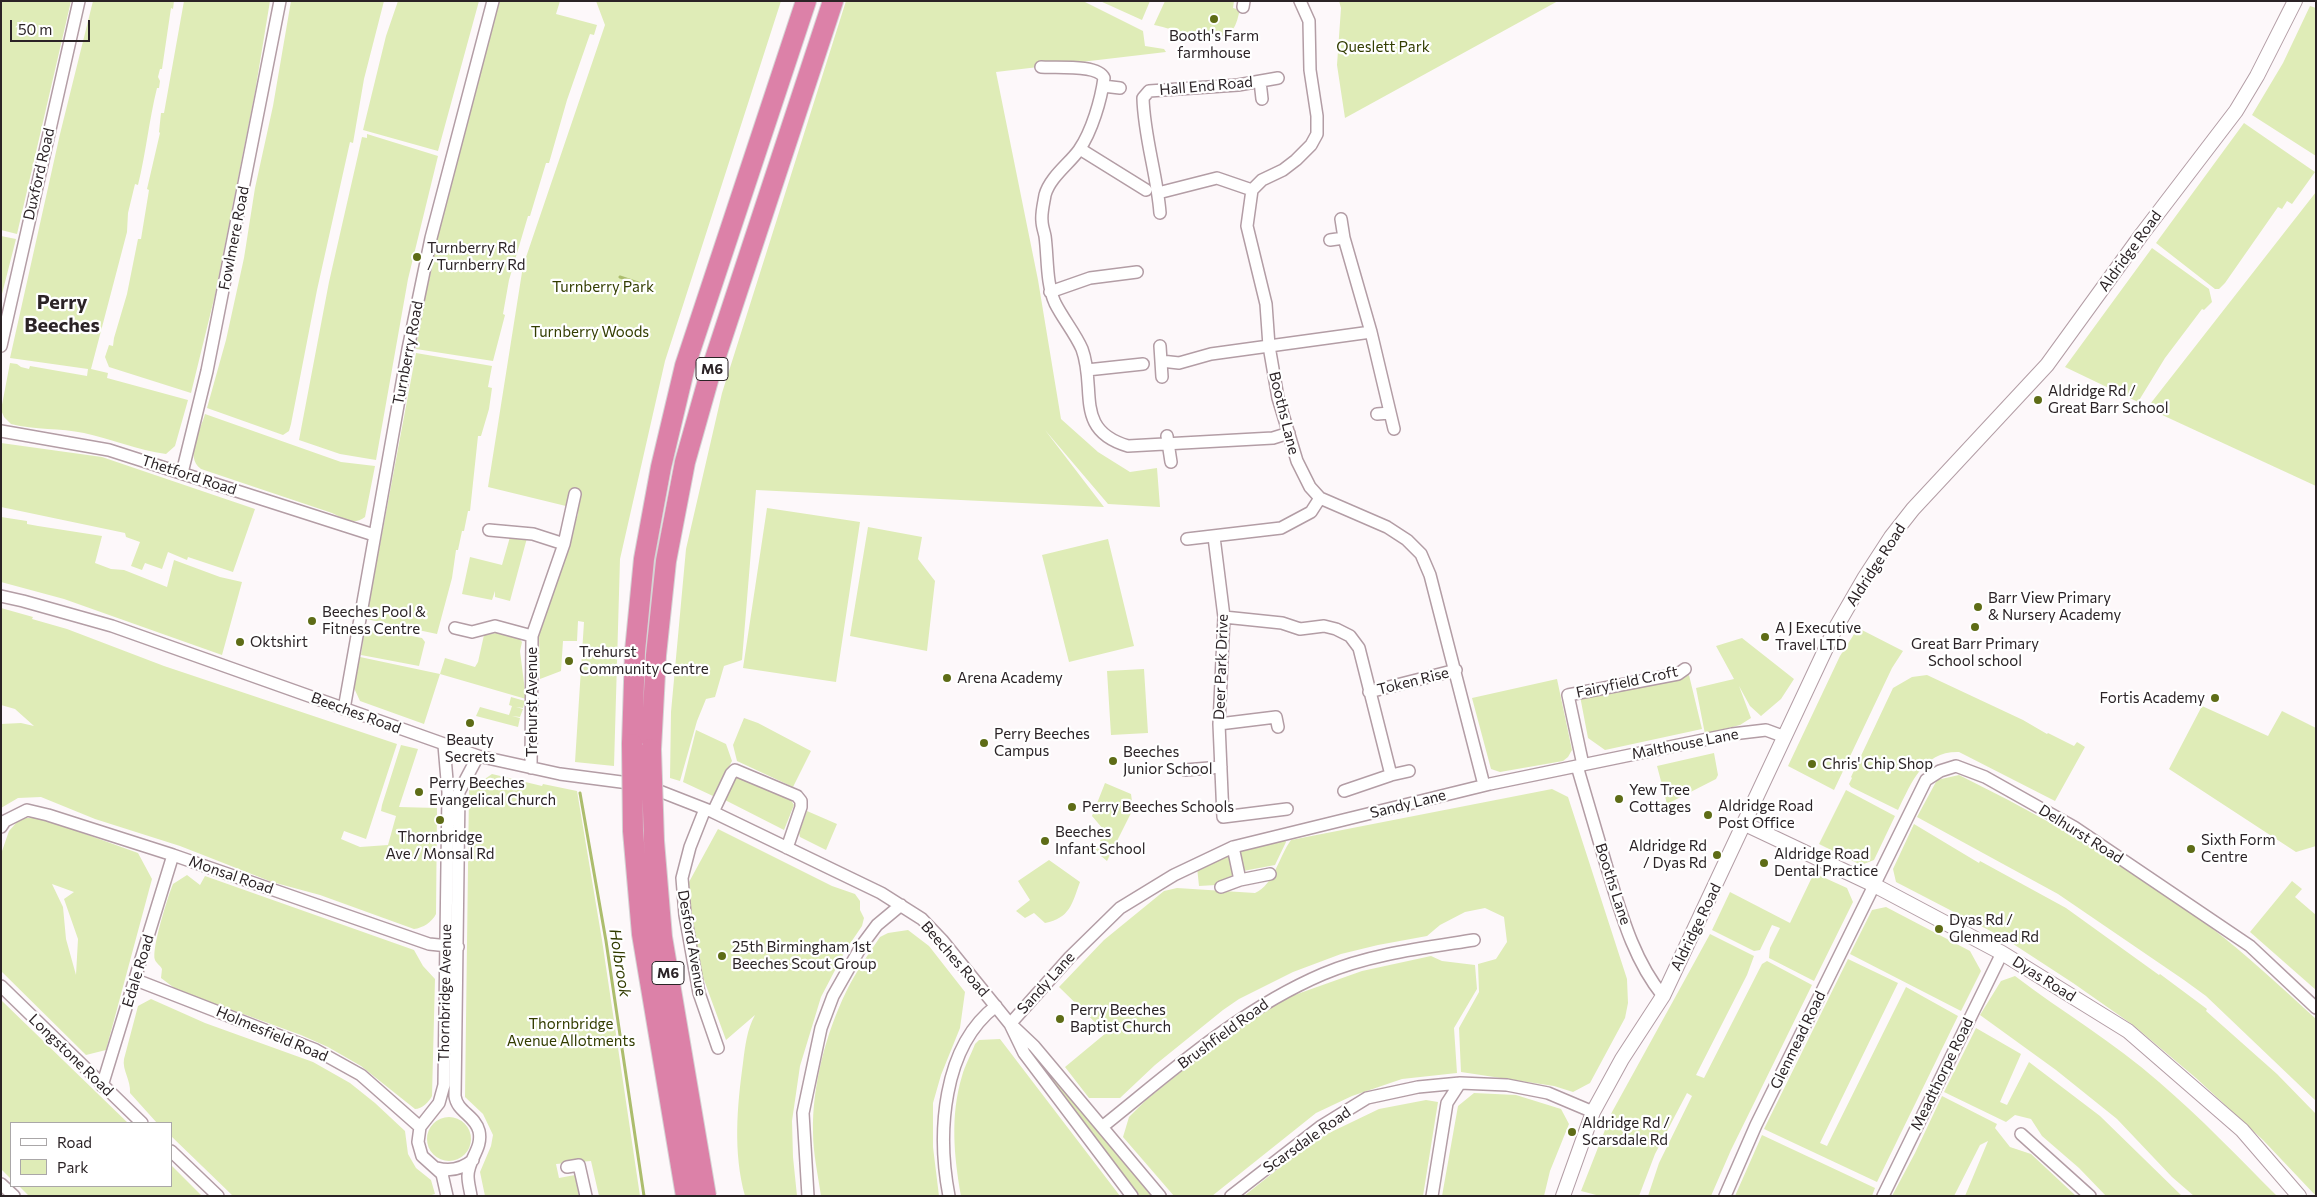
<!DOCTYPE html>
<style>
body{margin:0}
#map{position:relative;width:2317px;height:1197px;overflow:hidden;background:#fdf8fa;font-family:Commissioner,sans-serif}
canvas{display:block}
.frame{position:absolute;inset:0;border:2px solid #2b2326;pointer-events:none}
.legend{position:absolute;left:10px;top:1122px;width:162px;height:65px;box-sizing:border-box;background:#fff;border:1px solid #aaa7a8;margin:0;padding:6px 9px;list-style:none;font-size:15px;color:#2b2326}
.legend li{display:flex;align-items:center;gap:10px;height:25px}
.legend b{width:25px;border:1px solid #aaa7a8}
.scale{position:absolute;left:10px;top:20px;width:80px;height:22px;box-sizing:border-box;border:2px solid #2b2326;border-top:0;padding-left:6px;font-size:15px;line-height:18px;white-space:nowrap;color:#2b2326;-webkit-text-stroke:4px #fff;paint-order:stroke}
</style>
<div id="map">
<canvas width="2317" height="1197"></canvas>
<div class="frame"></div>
<ul class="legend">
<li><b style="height:6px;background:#fff"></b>Road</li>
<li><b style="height:14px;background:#dfecb7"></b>Park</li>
</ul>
<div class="scale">50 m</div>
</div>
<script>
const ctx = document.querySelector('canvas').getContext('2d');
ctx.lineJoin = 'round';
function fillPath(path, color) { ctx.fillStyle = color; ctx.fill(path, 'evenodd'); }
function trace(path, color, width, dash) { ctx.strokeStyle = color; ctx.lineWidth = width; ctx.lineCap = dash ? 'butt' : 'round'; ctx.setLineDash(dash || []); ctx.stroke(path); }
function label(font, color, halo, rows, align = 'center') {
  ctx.font = font + ' Commissioner,sans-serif'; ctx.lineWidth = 4.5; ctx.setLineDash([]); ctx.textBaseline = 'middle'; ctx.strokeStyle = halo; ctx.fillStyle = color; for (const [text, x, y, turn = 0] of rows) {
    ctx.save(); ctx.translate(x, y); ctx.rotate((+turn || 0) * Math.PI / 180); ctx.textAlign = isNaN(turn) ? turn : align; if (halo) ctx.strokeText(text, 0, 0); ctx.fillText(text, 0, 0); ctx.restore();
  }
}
fillPath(new Path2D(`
 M1,1H71L17,234L1,230Z
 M93,1H174L173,9L171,8L162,69H160L158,77L160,81L159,88H157C149,120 146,153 138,185L135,184L128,213L127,232L91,369L108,373L107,378L188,400L175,446L166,454C138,450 111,439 84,433C60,428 35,430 11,424L4,417L1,410L10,363L17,364L21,367L29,369L30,366L87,376L88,369L10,358L60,134Z
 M184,1H270L255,92L215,295L191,393L109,367L105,357L109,345L113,346L114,338L127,294L138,239H141L149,190L147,189L160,133L159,132L161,113H164Z
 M291,1H384L364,79L353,143L350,142L317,290L291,424L289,431L283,435L207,408L226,340L244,258L255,188L273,106Z
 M398,1H479L438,151L363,130L386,36Z
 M499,1H560L556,14L597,25L594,35L590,34L567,100L549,163H546L530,216H528L509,280L503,314L505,315L493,361L416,349L421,315L433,263L435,244Z
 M596,1H781L665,361L620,559L614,766L575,762L584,622L578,621L577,641H563L561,671L540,679L539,635L547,613L545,612L578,514L577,495L570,507L488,487L523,266L605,25Z
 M846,1H1083L1143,31L1145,46L1164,49L1166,52L996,72L1038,280L1061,419L1098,452L1130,472L1157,468L1160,507L1108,504L1045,430L1104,507L756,490L742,660L724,666L715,697L706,699L697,721L680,781L670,778L671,712L686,549L722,393Z
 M1100,1H1150L1142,20Z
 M1165,1H1234L1233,8L1240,10C1238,16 1237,24 1233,29C1220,47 1174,29 1154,25Z
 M1339,1H1558L1345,118L1337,65L1341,8Z
 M2310,6L2316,8V156L2252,115L2283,63Z
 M2244,123L2315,172L2292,204L2287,201L2282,209L2278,207L2225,283L2219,289H2215L2156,243Z
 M367,134L438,156L408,279L376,460L340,454L299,440L329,282L358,155L362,137L367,138Z
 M2316,192V486L2147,408Z
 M1,236L16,239L1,298Z
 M2152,248L2209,289L2212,302L2204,310L2202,309L2165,358L2138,402L2065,367Z
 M416,353L492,366L488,387L492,388L489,409L481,436H478L470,511H468L464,531H462L458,550H456L452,578L437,634L366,619Z
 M205,414L341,462L375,466L365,517C353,526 345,519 332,513L201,469C184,457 201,429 205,414Z
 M1,443L102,457L255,509L233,572L188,557L187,560L168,552L162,569L145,563L142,570L131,566L140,542L126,537L125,533L1,507Z
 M767,508L860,522L836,682L743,668Z
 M1,517L27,521V524L38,526L102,536L95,563L111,569L124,570L167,587L174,560L220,577L242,582L222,655L64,599L1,582Z
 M868,527L922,537L918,559L935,581L927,651L850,636Z
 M510,537L527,538L510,601L495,597V591L492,600L462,594L470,557L502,565Z
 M1108,539L1134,646L1069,662L1042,555Z
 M1,608L33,617L32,619L67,629L164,666L397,744L366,839L344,831L341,839L360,847L388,845L396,816L381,811L382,805L401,745L418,749L399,807L437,808L436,914C432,922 423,928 414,929L320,895L272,882L180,846L95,819L41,797L18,798L1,808V724L21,723L34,726L15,709L1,705Z
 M365,627L422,638L425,642L419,666L361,655Z
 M1858,628L1903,651L1892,668L1834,790L1788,766L1840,656Z
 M496,633C505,634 517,634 522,642L520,651L526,699L440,674L424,724L360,701L354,688L360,657L440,674L445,658L475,667L478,662L484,635Z
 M1742,638L1794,679L1781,699L1761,716L1750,706L1739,686L1751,718L1740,725L1705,734L1696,688L1734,679L1716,646Z
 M1144,669L1148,733L1111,735L1107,671Z
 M1689,675L1702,729L1605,750L1588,738L1580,696Z
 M1927,675L2023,720L2047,734L2048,733L2074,746L2077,742L2085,747L2055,801L1959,752C1923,751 1912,782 1898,810L1851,787L1849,784L1852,778L1851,777L1893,688L1912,677Z
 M1557,679L1572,750L1568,757L1563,761L1500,772L1491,769L1472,698Z
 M511,697L525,701L523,708L516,707L523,709L520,717L512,716L520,718L518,727L476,716L480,707L509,715L512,706L509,705Z
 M2202,706L2268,736L2282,711L2316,728V846L2296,852L2169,769Z
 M744,718L758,723L811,751L793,787L737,761L733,745Z
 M696,730L726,744L732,761L713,796L683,782Z
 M1714,753L1718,775L1716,779L1667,804L1657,766Z
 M492,774L542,786L543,784L577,791L602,940L640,1196H599L591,1161L556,1164L559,1178L575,1175L579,1196H485L480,1172L491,1146L493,1135L483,1114L465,1097L469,790Z
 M739,775L791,800L794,805L784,830L725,800L734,776Z
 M1959,775C2046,818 2132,867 2209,926C2247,955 2281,987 2316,1019V1101L2206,996L2184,980L2058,894L1917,817L1937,780Z
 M1105,783L1131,794L1133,809L1107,861L1095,851L1100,842L1103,829L1092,816Z
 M1552,789L1568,797L1627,979L1628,1003L1625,1018L1590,1083L1573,1092L1554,1086L1461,1072L1459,1028L1479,992L1478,964L1496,959L1507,942L1504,917L1485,908L1465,912L1440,925L1427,936L1378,945L1341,954L1293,972L1239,999L1223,1010L1155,1065L1120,1098H1089L1065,1067L1106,1033L1059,987L1104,940L1164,891L1177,888L1255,893C1274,885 1279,856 1291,840Z
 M1846,790L1895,816L1874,860L1861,865L1819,844Z
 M807,811L837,824L826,850L800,837L799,833Z
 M26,818H41L138,853L152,879L106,1050L86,1055L1,971V854L9,831L17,822ZM52,884L74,892L64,899L78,939L76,975L66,939L63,907Z
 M1914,824L1979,863L1980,861L2066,908L2159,975L2160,974L2207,1009L2206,1011L2277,1074L2316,1114V1196L2263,1140L2196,1078L2133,1025L2073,983L2004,938L1896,882L1893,869Z
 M718,829L832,886L855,894L860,901V910L864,918L862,926L845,951L821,997L800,1066L792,1121L793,1157L797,1196H745C733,1152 737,1107 743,1063C745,1047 747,1029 755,1015L726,1040L700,969L691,922L689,882Z
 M1284,837L1286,842L1275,865L1243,871L1240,849Z
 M1230,853L1236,870L1233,877L1220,881L1216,885L1199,886L1197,867Z
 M1049,860L1080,882C1072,904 1070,918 1045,923L1034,913L1025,918L1016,911L1030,900L1018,881Z
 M1814,873L1847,888L1853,902L1814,981L1769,958L1770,948L1780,928L1772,925L1760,950L1754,951L1712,930L1730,892L1790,923Z
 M187,875L200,885L205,876L414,950L423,966L435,979L432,1096C429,1102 422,1109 415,1109L361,1066L328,1047L301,1035L177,990L161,978L162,969C160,965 156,963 155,960C151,950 168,896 173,884Z
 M2292,881L2302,889L2295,897L2316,915V990L2250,932Z
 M1886,907L1970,951L1981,971L1961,1011L1850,954L1872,910Z
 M908,930L929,946L965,992L960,1028L941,1075L933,1103V1147L939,1196H821C818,1175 813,1153 813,1132C812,1086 826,1033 846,992C855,973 868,955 880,937L888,933Z
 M1710,934L1754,956L1747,975L1696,1075L1704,1078L1762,964L1767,961L1812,985L1731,1150L1711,1196H1648L1659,1163L1692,1096L1687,1093L1655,1154L1639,1196H1600L1581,1191L1612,1112Z
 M1431,956L1442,961L1475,965L1477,989L1454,1028L1457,1073L1402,1079L1352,1096L1316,1113L1212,1196H1174L1123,1137L1129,1117L1146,1100L1234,1029L1286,998L1362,971Z
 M1848,959L1898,983L1820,1143L1827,1146L1906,987L1958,1016L1877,1182L1764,1129Z
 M2015,976C2062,1012 2114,1042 2159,1082C2201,1118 2238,1157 2277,1196H2194L2172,1177L2117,1119L2056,1070L1980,1015L2001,981Z
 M151,999L205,1023L313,1062L350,1083L375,1103L405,1131L408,1154L416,1168L431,1180L435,1194L428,1196H233L171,1136V1123H157L130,1093C131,1080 122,1070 124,1059L138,1006Z
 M1,1000L128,1123H11V1179L1,1169Z
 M1976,1028L2021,1054L2000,1102L2007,1105L2029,1062L2100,1116L2182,1196H2106L2079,1168L2042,1136L2031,1119L2015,1115L2006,1122L1944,1092Z
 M1000,1039L1120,1196H961C954,1156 950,1116 962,1076C965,1065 971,1055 975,1044L979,1040Z
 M1021,1040H1024L1155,1196H1140Z
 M1474,1093L1516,1095L1561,1109L1569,1124L1550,1171L1544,1196H1442L1458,1106Z
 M1942,1096L1997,1124L1995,1128L2010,1147L2031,1154L2076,1196H1965L1988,1141L1980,1145L1954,1196H1892L1915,1153Z
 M1426,1100L1438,1102L1423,1196H1244L1308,1145L1327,1134L1379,1109Z
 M427 1139a22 22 0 1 1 44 0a22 22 0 1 1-44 0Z
 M1762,1135L1875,1188L1872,1196H1735Z
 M171,1165L202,1196H29L19,1186H171Z`), '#dfecb7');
trace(new Path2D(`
 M620,277L641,284
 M580,793L606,941L644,1196`), '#acbd6d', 3);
const minor = new Path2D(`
 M1300,1L1309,21L1310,70L1317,116V134L1311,145L1296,160L1283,170L1262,180L1252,190L1247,226L1266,304L1269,346L1278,398L1297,461L1310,487L1320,498L1387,527L1407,540L1421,554L1430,575L1484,785
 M1243,7L1244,1
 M1041,67C1056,68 1098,64 1104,78C1101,100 1092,131 1079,150C1069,164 1050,177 1045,195C1044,202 1041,213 1042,221C1042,226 1044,231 1045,236C1048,258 1046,283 1055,303C1063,319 1075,333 1082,349C1097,389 1073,430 1128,446L1273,438L1289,433
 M1260,81L1262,99
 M1103,86L1120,88
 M1080,149L1146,190
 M1158,193L1217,178L1252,190
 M1160,213C1157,174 1144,137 1143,98L1149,91L1238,85L1278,78
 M1341,219L1344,238L1371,332L1394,429
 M1330,240L1344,238
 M1050,292L1090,278L1137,272
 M1,346L79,1
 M1160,346L1162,377
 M1161,361L1179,363L1211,354L1371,332
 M1087,370L1143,364
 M1377,414L1390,413
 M1,431L109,450L374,535
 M1167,436L1171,462
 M182,473L207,371L280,1
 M489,530L533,534L564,544
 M1214,537L1224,617L1219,724L1223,817L1287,809
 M1187,539L1281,528L1311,512L1320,498
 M1,596L23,601L112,626L478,756L560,774L644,785L713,812L881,893L922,919L942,940L1010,1024L1024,1053L1132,1196
 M1224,617L1282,623L1300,629L1324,626L1336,629L1350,636L1359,648L1391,775L1344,791
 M455,628L472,632L495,626L532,636
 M1369,692L1456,670
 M344,709L408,349L431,238L493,1
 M1219,724L1276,717L1278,727
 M444,745L448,792L444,1085L439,1103L420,1127L418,1142L422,1156L442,1174L447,1196
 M1583,765L1568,695L1678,674L1685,669
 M1577,766C1587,800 1597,834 1607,868C1621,913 1633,959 1663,996
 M531,768L532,636L564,544L575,494
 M1185,770L1221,767
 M1391,775L1409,771
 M705,809L690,847L682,878L685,915L699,993L718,1048
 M713,812L731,774L735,770L797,796L801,801V807L787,848
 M1,827L5,821L27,810L48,815L173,855L429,944L458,947
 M1233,847L1240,880
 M1221,887L1240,880L1270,874
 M136,980L316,1050L361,1075L420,1127
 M1,986L142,1123
 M1010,1024L1070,957L1120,908L1174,875L1233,847L1490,784L1732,734L1766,730L1785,737
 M1015,1028L1034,1046L1160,1196
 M102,1086L173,855
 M1102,1127C1172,1071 1239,1010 1323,974C1370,954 1423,948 1474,940
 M2021,1134L2090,1196
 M171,1151L218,1196
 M567,1167L579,1165L586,1196
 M437,1168C451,1172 462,1169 473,1160
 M1,1184L14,1196
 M471,1196C470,1189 468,1183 468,1176C468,1159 483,1149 479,1131C475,1115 457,1112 455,1096L459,792L478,756
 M808,1196L803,1113L821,1028L833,996L862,945L877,925L901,905
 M949,1196C937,1134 942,1047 996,1006
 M1231,1196L1320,1127L1367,1098L1418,1087L1460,1083L1507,1085L1548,1093L1593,1112
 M1432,1196L1447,1103L1460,1083
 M1725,1196L1756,1125L1926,780L1940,771L1956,766L1985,777L2074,827L2250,946L2316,1008
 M1883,1196L2002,953`);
const tertiary = new Path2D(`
 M1745,824L1874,885L2002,953L2128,1031L2242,1130L2299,1196
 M1563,1196L1593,1112L1622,1059L1663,996L1835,629L1865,577L1891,537L1913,509L2047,365L2142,234L2236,111L2257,76L2295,1`);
const motorway = new Path2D(`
 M632,744L635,651L644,559L661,467L685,366L806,1
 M651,749L656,655L666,561L685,462L709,377L833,1`);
trace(minor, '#b39da5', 14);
trace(tertiary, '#b39da5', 16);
trace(motorway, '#d5d3d4', 22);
trace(minor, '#fff', 11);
trace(tertiary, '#fff', 14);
trace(motorway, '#dc81a8', 20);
const motorwayBridge = new Path2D(`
 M632,744L633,831L642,934L686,1196
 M651,749L654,841L662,937L706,1196`);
trace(motorwayBridge, '#d5d3d4', 22, []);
trace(motorwayBridge, '#dc81a8', 20);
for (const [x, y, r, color] of [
 [1214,19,5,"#5e6c16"],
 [417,257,5,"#5e6c16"],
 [2038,400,5,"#5e6c16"],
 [1978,607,5,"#5e6c16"],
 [312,621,5,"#5e6c16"],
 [1975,627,5,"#5e6c16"],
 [1765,637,5,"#5e6c16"],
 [240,642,5,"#5e6c16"],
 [569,661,5,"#5e6c16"],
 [947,678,5,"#5e6c16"],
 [2215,698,5,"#5e6c16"],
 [470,723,5,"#5e6c16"],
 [984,743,5,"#5e6c16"],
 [1113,761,5,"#5e6c16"],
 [1812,764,5,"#5e6c16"],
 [419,792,5,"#5e6c16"],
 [1619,799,5,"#5e6c16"],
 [1072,807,5,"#5e6c16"],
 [1708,815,5,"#5e6c16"],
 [440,820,5,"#5e6c16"],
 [1045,841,5,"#5e6c16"],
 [2191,849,5,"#5e6c16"],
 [1717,855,5,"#5e6c16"],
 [1764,863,5,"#5e6c16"],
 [1939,929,5,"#5e6c16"],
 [722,956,5,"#5e6c16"],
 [1060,1019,5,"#5e6c16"],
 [1572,1132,5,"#5e6c16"]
]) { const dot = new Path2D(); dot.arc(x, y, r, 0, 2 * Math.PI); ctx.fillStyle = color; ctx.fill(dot); trace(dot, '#fff', 2); }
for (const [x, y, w] of [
 [712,369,32],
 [668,973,32]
]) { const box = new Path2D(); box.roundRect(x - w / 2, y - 11.5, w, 23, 4); ctx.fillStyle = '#fff'; ctx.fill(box); trace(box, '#2b2326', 1); }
label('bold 14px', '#2b2326', null, [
 ["M6",712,369],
 ["M6",668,973]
]);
label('15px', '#2b2326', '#fff', [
 ["Booth's Farm",1214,36,"center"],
 ["farmhouse",1214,53,"center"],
 ["Turnberry Rd",427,248],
 ["/ Turnberry Rd",427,265],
 ["Aldridge Rd /",2048,391],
 ["Great Barr School",2048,408],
 ["Barr View Primary",1988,598],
 ["& Nursery Academy",1988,615],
 ["Beeches Pool &",322,612],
 ["Fitness Centre",322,629],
 ["A J Executive",1775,628],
 ["Travel LTD",1775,645],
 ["Oktshirt",250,642],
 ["Great Barr Primary",1975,644,"center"],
 ["School school",1975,661,"center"],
 ["Trehurst",579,652],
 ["Community Centre",579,669],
 ["Arena Academy",957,678],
 ["Fortis Academy",2205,698,"right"],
 ["Perry Beeches",994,734],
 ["Campus",994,751],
 ["Beauty",470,740,"center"],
 ["Secrets",470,757,"center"],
 ["Beeches",1123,752],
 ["Junior School",1123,769],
 ["Chris' Chip Shop",1822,764],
 ["Perry Beeches",429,783],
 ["Evangelical Church",429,800],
 ["Yew Tree",1629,790],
 ["Cottages",1629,807],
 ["Aldridge Road",1718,806],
 ["Post Office",1718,823],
 ["Perry Beeches Schools",1082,807],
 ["Beeches",1055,832],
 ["Infant School",1055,849],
 ["Thornbridge",440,837,"center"],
 ["Ave / Monsal Rd",440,854,"center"],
 ["Sixth Form",2201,840],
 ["Centre",2201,857],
 ["Aldridge Rd",1707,846,"right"],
 ["/ Dyas Rd",1707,863,"right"],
 ["Aldridge Road",1774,854],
 ["Dental Practice",1774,871],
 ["Dyas Rd /",1949,920],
 ["Glenmead Rd",1949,937],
 ["25th Birmingham 1st",732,947],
 ["Beeches Scout Group",732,964],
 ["Perry Beeches",1070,1010],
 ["Baptist Church",1070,1027],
 ["Aldridge Rd /",1582,1123],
 ["Scarsdale Rd",1582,1140]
], 'left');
label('15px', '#333d00', '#fff', [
 ["Queslett Park",1383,47],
 ["Turnberry Park",603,287],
 ["Turnberry Woods",590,332],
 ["Thornbridge",571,1024],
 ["Avenue Allotments",571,1041]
]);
label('15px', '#2b2326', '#fff', [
 ["Hall End Road",1206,86,-5],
 ["Duxford Road",39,174,-77],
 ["Fowlmere Road",234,238,-79],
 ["Aldridge Road",2130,251,-54],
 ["Turnberry Road",408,353,-79],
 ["Booths Lane",1284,413,76],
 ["Thetford Road",189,475,18],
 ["Aldridge Road",1876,565,-57],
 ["Deer Park Drive",1221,667,-88],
 ["Token Rise",1413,681,-14],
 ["Fairyfield Croft",1627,682,-12],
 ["Trehurst Avenue",532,702,-90],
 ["Beeches Road",356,713,20],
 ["Malthouse Lane",1685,744,-11],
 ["Sandy Lane",1408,804,-14],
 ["Delhurst Road",2081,834,32],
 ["Monsal Road",231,875,19],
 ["Booths Lane",1613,884,72],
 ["Aldridge Road",1696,927,-64],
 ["Desford Avenue",692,943,80],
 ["Beeches Road",955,959,49],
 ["Edale Road",138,971,-73],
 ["Dyas Road",2044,979,32],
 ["Sandy Lane",1046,983,-48],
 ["Thornbridge Avenue",445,993,-89],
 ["Holmesfield Road",272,1034,23],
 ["Brushfield Road",1223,1034,-36],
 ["Glenmead Road",1798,1040,-64],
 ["Longstone Road",71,1055,44],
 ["Meadthorpe Road",1942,1074,-64],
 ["Scarsdale Road",1307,1140,-35]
]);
label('italic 16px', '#323c00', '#fff', [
 ["Holbrook",620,963,81]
]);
label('bold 20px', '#2b2326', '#fff', [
 ["Perry",62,302],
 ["Beeches",62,325]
]);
</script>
